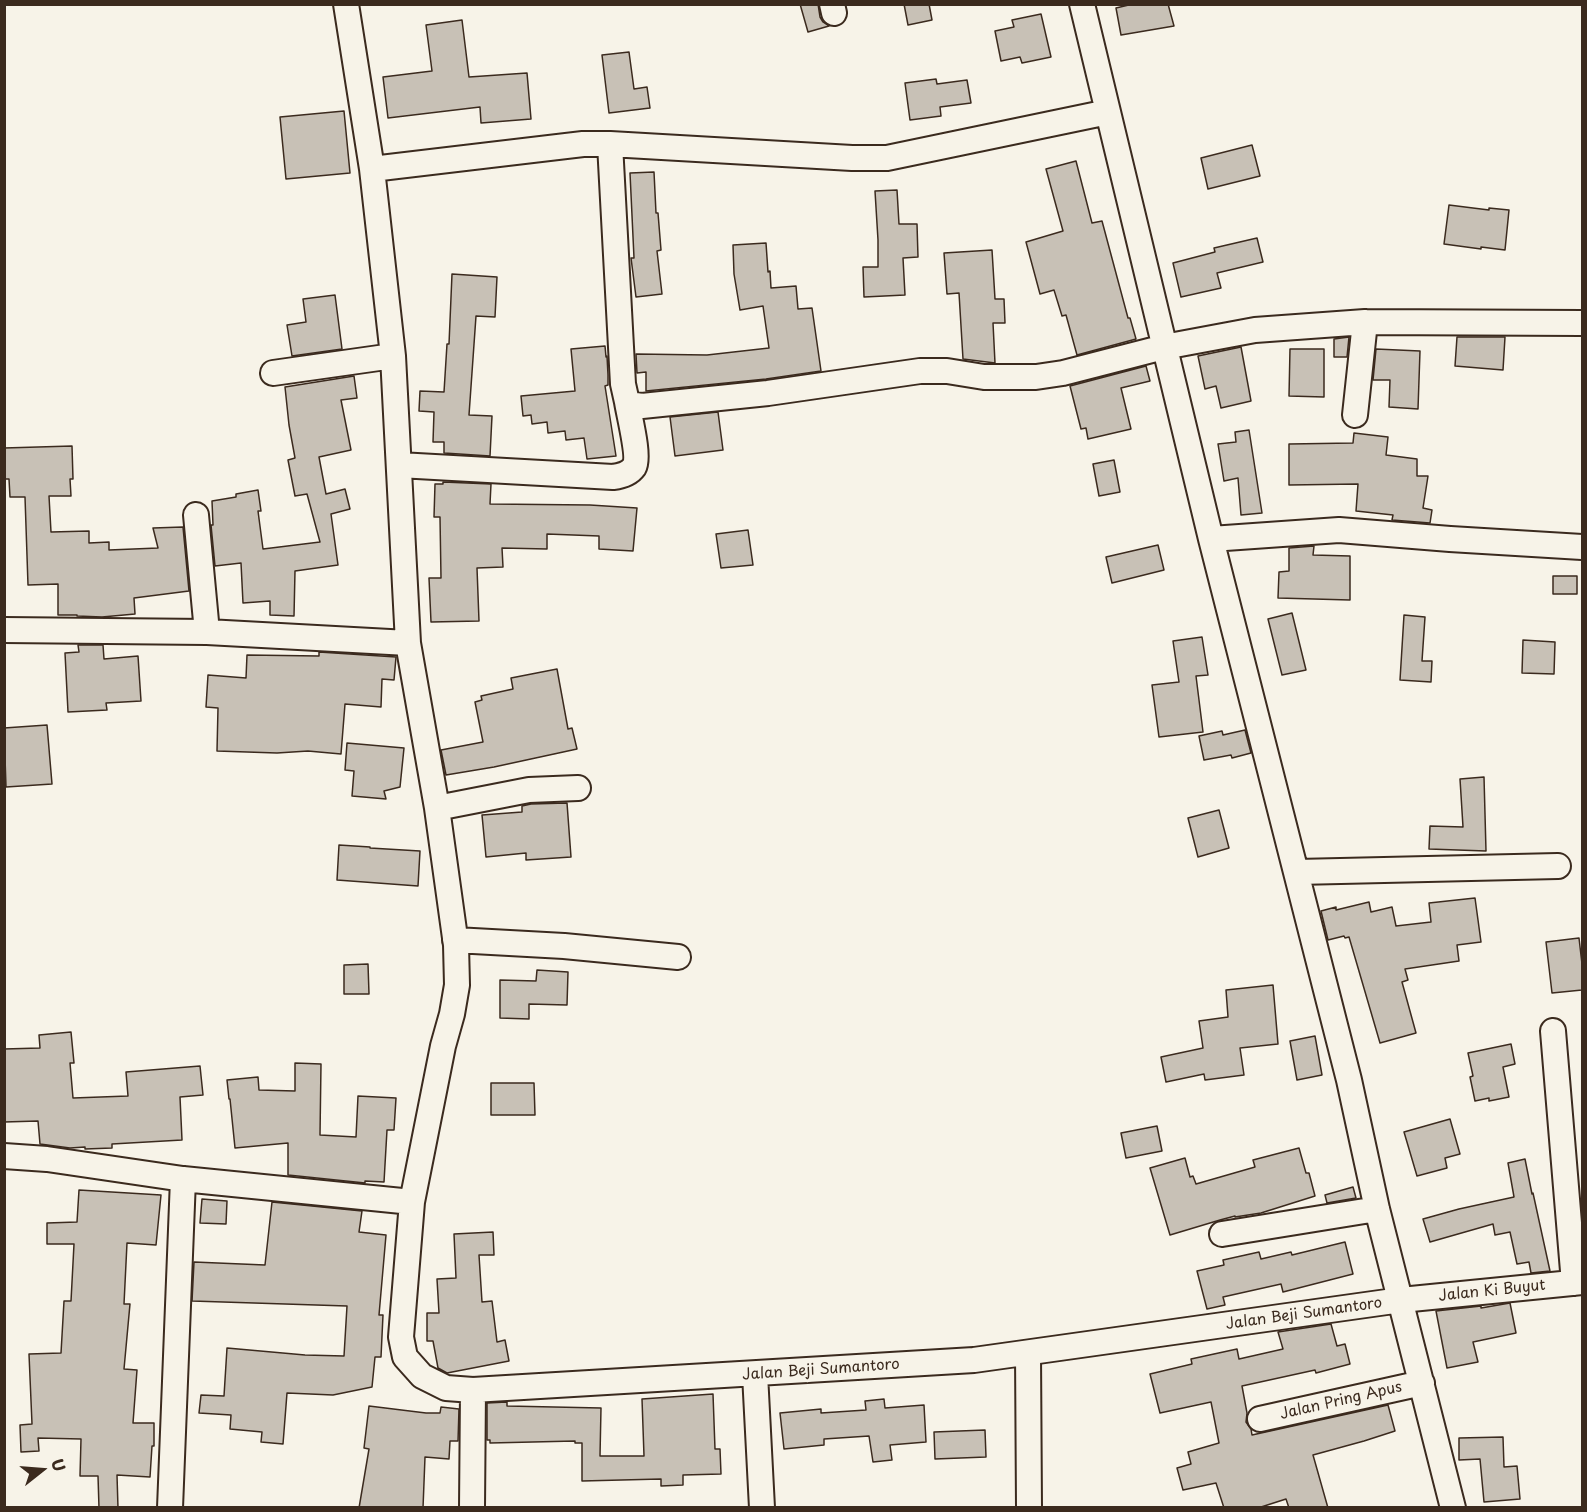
<!DOCTYPE html>
<style>
body{margin:0}
#map{position:relative;width:1587px;height:1512px;overflow:hidden;background:#f7f3e8;font-family:"Playpen Sans",sans-serif}
canvas{display:block}
.frame{position:absolute;inset:0;border:6px solid #3b2a1e;pointer-events:none}
.north{position:absolute;left:12px;top:1440px;width:60px;height:60px;-webkit-text-stroke:4px #f7f3e8;paint-order:stroke;rotate:73deg;font-size:16px;font-weight:700;line-height:24px;text-align:center;color:#3b2a1e}
.north::after{content:'';display:block;margin:auto;width:21px;height:27px;background:#3b2a1e;clip-path:polygon(50% 0,100% 100%,50% 72%,0 100%)}
</style>
<div id="map">
<canvas width="1587" height="1512"></canvas>
<div class="frame"></div>
<div class="north">U</div>
</div>
<script>
const ctx = document.querySelector('canvas').getContext('2d');
ctx.lineJoin = 'round';
function fillPath(path, color) { ctx.fillStyle = color; ctx.fill(path, 'evenodd'); }
function trace(path, color, width, dash) { ctx.strokeStyle = color; ctx.lineWidth = width; ctx.lineCap = dash ? 'butt' : 'round'; ctx.setLineDash(dash || []); ctx.stroke(path); }
function label(font, color, halo, rows, align = 'center') {
  ctx.font = font + ' "Playpen Sans",sans-serif'; ctx.lineWidth = 6; ctx.setLineDash([]); ctx.textBaseline = 'middle'; ctx.strokeStyle = halo; ctx.fillStyle = color; for (const [text, x, y, turn = 0] of rows) {
    ctx.save(); ctx.translate(x, y); ctx.rotate((+turn || 0) * Math.PI / 180); ctx.textAlign = isNaN(turn) ? turn : align; if (halo) ctx.strokeText(text, 0, 0); ctx.fillText(text, 0, 0); ctx.restore();
  }
}
const building = new Path2D(`
 M800,4H818L820,17L823,22L829,26L808,32Z
 M904,4H929L932,20L908,25Z
 M1133,4H1168L1174,26L1121,35L1116,8Z
 M1041,14L1051,57L1022,63L1020,57L1001,61L995,31L1014,27L1012,20Z
 M462,20L469,77L527,73L531,119L481,123L480,107L388,118L383,77L432,71L426,25Z
 M629,52L634,89L647,87L650,108L609,113L602,55Z
 M936,79L937,84L967,80L971,103L940,107L941,116L910,120L905,83Z
 M344,111L350,173L286,179L280,117Z
 M1252,145L1260,176L1208,189L1201,158Z
 M1076,161L1092,223L1102,221L1128,318H1130L1136,339L1077,355L1066,315L1062,316L1054,290L1040,294L1026,242L1063,231L1046,169Z
 M654,172L656,213H658L661,250L657,251L662,294L636,297L631,258H634L630,173Z
 M897,190L899,224H917L918,257L903,258L905,295L864,297L863,267H878V240L875,191Z
 M1449,205L1489,210V208L1509,210L1505,250L1481,247V249L1444,244Z
 M1257,238L1263,262L1217,273L1221,288L1181,297L1173,263L1215,252L1214,248Z
 M766,243L768,272L770,271L771,288L796,286L798,309L812,308L821,371L766,379L646,391V372L637,373L636,354L707,355L769,348L763,306L740,310L734,274L733,245Z
 M992,250L995,299H1004L1005,323H993L995,363L963,359L959,293L947,294L944,253Z
 M452,274L497,277L495,317L476,316L469,415L492,416L490,456L444,453V442H433L434,412L419,411L420,391L444,392L447,344H449Z
 M335,295L342,349L292,356L287,325L306,322L303,299Z
 M1349,337L1347,357H1334V339Z
 M1457,337H1505L1503,370L1455,366Z
 M605,346L606,357L607,356L608,375V385L605,386L616,456L587,459L584,438L566,440L565,431L548,433L547,422L532,424L531,415L523,416L521,396L575,391L571,349Z
 M1241,347L1251,401L1221,408L1216,386L1205,389L1198,356Z
 M1290,349H1324V397L1289,396Z
 M1376,349L1420,351L1418,409L1389,407L1390,380H1373Z
 M1146,366L1150,381L1121,388L1131,429L1088,439L1086,428L1081,429L1070,386Z
 M354,376L357,398L341,400L351,450L319,457L326,494L345,489L350,509L331,514L338,565L295,571L294,616L270,615V601L243,603L241,563L215,566L211,525H213L212,501L236,497V494L258,490L261,511H258L263,549L320,542L307,494L295,496L288,460L295,458L289,425L285,387Z
 M718,412L723,450L675,456L670,417Z
 M1249,430L1262,513L1241,515L1238,478L1224,481L1218,444L1236,442L1235,432Z
 M1354,433L1388,437L1386,455L1417,459V476H1428L1423,508L1432,510L1430,523L1392,520L1393,515L1356,511L1358,484L1289,485V444L1353,443Z
 M72,446L73,479H70L71,496H49L51,532L89,531V543L109,542V550L158,548L153,528L183,527L189,591L134,598L135,614L102,617L77,616V615H58V584L28,585L25,497H10L9,479H4V448Z
 M1114,460L1120,492L1099,496L1093,464Z
 M443,482L491,484L490,504L590,505L637,508L633,551L599,549V536L547,534V549L502,548L503,567L477,568L479,621L431,622L429,578H441L440,517H434L435,484H443Z
 M748,530L753,565L721,568L716,534Z
 M1158,545L1164,570L1112,583L1106,557Z
 M1314,546L1313,555L1350,556V600L1278,598L1279,572L1289,571V548Z
 M1553,576H1577V594H1553Z
 M1292,613L1306,670L1282,675L1268,619Z
 M1404,615L1425,617L1422,661H1432L1431,682L1400,680Z
 M1202,637L1208,675L1196,676L1203,732L1159,737L1152,685L1179,682L1173,641Z
 M1523,640L1555,642L1554,674L1522,673Z
 M78,645H103L104,659L138,656L141,701L106,703L107,710L68,712L65,653L79,652Z
 M319,652L396,657L394,680L382,679L381,707L345,704L341,754L308,751L277,753L217,751L218,708L206,707L208,675L246,678L247,655L319,656Z
 M557,669L568,729L572,728L577,749L494,767L446,775L441,750L483,742L475,702L482,700L481,696L513,689L511,678Z
 M47,725L52,784L6,787L4,728Z
 M1245,730L1251,753L1232,758L1231,755L1204,760L1199,736L1222,731L1223,735Z
 M347,743L404,748L400,787L384,791L386,799L352,796L354,771L345,770Z
 M1484,777L1486,851L1429,849L1430,826L1463,827L1460,779Z
 M567,803L571,857L526,860V853L486,857L482,815L522,812V806L531,804Z
 M1219,810L1229,848L1198,857L1188,818Z
 M339,845L370,847V848L420,851L418,886L337,880Z
 M1475,898L1481,942L1457,945L1459,961L1405,969L1408,980L1402,982L1416,1033L1380,1043L1349,937L1345,938L1344,936L1328,940L1321,911L1336,907V910L1369,902L1371,912L1392,907L1396,926L1431,922L1429,903Z
 M1579,938L1582,964V990L1552,993L1546,942Z
 M368,964L369,994H344V965Z
 M537,970L568,972L567,1005L529,1004V1019L500,1018V980L536,981Z
 M1273,985L1278,1044L1240,1048L1244,1075L1205,1080L1204,1074L1166,1082L1161,1057L1203,1048L1199,1021L1228,1017L1226,990Z
 M71,1032L74,1063H70L73,1098L128,1096L126,1072L200,1066L203,1095L180,1097L182,1140L112,1144V1148L85,1149V1147L70,1148L40,1144L38,1121L4,1122V1049L40,1048L39,1035Z
 M1315,1036L1322,1075L1297,1080L1290,1041Z
 M1511,1044L1515,1064L1503,1067L1509,1097L1489,1101V1098L1475,1101L1470,1077L1473,1076L1468,1053Z
 M295,1063L321,1064L320,1135L356,1137L358,1096L396,1098L394,1130H387L384,1182L365,1181V1183L288,1175V1143L235,1148L230,1099H229L227,1080L258,1077L259,1090L295,1091Z
 M491,1083H534L535,1115H491Z
 M1450,1119L1460,1154L1445,1158L1447,1168L1417,1176L1404,1132Z
 M1157,1126L1162,1151L1126,1158L1121,1133Z
 M1299,1148L1306,1173H1309L1315,1196L1261,1213L1235,1217V1216L1220,1220L1170,1235L1150,1168L1185,1158L1190,1177L1193,1176L1196,1184L1255,1167L1253,1160Z
 M1525,1159L1532,1194L1533,1193L1550,1271L1531,1273L1529,1262L1517,1264L1510,1232L1495,1235L1493,1224L1430,1242L1423,1219L1459,1209L1514,1197L1508,1163Z
 M1353,1187L1356,1198L1327,1203L1325,1195Z
 M79,1190L161,1195L156,1245L127,1243L124,1304H130L124,1369L137,1370L133,1423H154V1446H152L150,1477L117,1475L118,1508H99L98,1476H80L81,1439L38,1438L39,1451L21,1452L20,1425L32,1424L29,1354L61,1353L64,1301H71L74,1244H47V1223L77,1222Z
 M202,1199L227,1201L226,1224L200,1223Z
 M272,1202L362,1211L359,1232L386,1235L379,1315H383L381,1357H375L372,1387L333,1395L287,1393L283,1444L261,1442L262,1432L230,1429L231,1415L199,1413L201,1395L224,1396L227,1348L305,1355L344,1356L347,1306L192,1301L194,1262L265,1265Z
 M493,1232L494,1255H479L482,1302L492,1301L497,1342L505,1340L509,1361L447,1373L438,1368L433,1341H427V1313H439L437,1279L456,1278L454,1234Z
 M1345,1242L1353,1274L1283,1292L1281,1284L1223,1297L1225,1305L1207,1309L1197,1271L1224,1265L1223,1260L1259,1252L1261,1259L1291,1252L1292,1255Z
 M1510,1303L1516,1333L1473,1342L1478,1362L1447,1368L1436,1311L1481,1306V1308Z
 M1331,1324L1337,1346L1345,1344L1350,1364L1316,1373L1315,1370L1242,1386L1247,1413L1246,1422L1251,1429L1252,1435L1388,1405L1395,1431L1364,1441L1313,1455L1328,1508H1289L1286,1499L1258,1508H1224L1216,1483L1183,1490L1177,1468L1191,1464L1188,1452L1219,1443L1211,1402L1160,1413L1150,1374L1192,1364L1191,1359L1237,1349L1239,1359L1283,1349L1278,1332Z
 M713,1394L715,1449H720L721,1474L683,1475V1485L661,1486V1479L582,1481V1443H575V1441L490,1443V1440H487V1403L507,1402V1406L601,1408L600,1456H644L642,1399Z
 M884,1399L885,1408L924,1405L926,1442L890,1445L892,1460L873,1462L869,1436L824,1439V1445L784,1449L780,1413L821,1409V1413L866,1410L865,1401Z
 M369,1406L426,1413H440L441,1407L459,1409L458,1441H450L449,1459L425,1457L423,1508H359L369,1449L364,1448Z
 M985,1430L986,1457L935,1459L934,1432Z
 M1503,1437L1504,1467L1517,1466L1520,1499L1484,1502L1480,1459L1459,1460V1438Z`);
fillPath(building, '#c8c1b6');
trace(building, '#3b2a1e', 1.5);
const street = new Path2D(`
 M346,4L372,169L393,356L408,643L437,808L456,945L457,985L452,1014L443,1046L412,1202L401,1337L405,1357L422,1376L446,1388L473,1390L974,1360L1401,1300L1582,1282
 M832,4L834,13
 M1082,4L1211,539L1349,1080L1377,1209L1453,1508
 M610,144L623,384L627,402L635,405L642,406L768,393L920,371H947L984,377H1036L1063,373L1164,347L1255,330L1365,322L1582,323
 M372,169L583,144H610L852,158H887L1108,112
 M273,373L393,356
 M1355,415L1365,322
 M399,465L613,477C621,476 629,474 634,467C640,457 629,415 627,402
 M196,515L207,632
 M1211,539L1339,530L1450,539L1582,547
 M4,630L207,632L408,643
 M437,808L529,790L578,788
 M1297,872L1558,866
 M455,940L564,946L678,957
 M1553,1031L1574,1283
 M4,1156L47,1159L183,1179L412,1202
 M1222,1234L1377,1209
 M1028,1353L1029,1508
 M755,1374L762,1508
 M1260,1419L1422,1383
 M170,1508L183,1179
 M472,1508L473,1390`);
trace(street, '#3b2a1e', 28);
trace(street, '#f7f3e8', 24);
label('15px', '#3b2a1e', '#f7f3e8', [
 ["Jalan Ki Buyut",1492,1291,-6],
 ["Jalan Beji Sumantoro",1304,1314,-8],
 ["Jalan Beji Sumantoro",821,1370,-4],
 ["Jalan Pring Apus",1341,1401,-13]
]);
</script>
